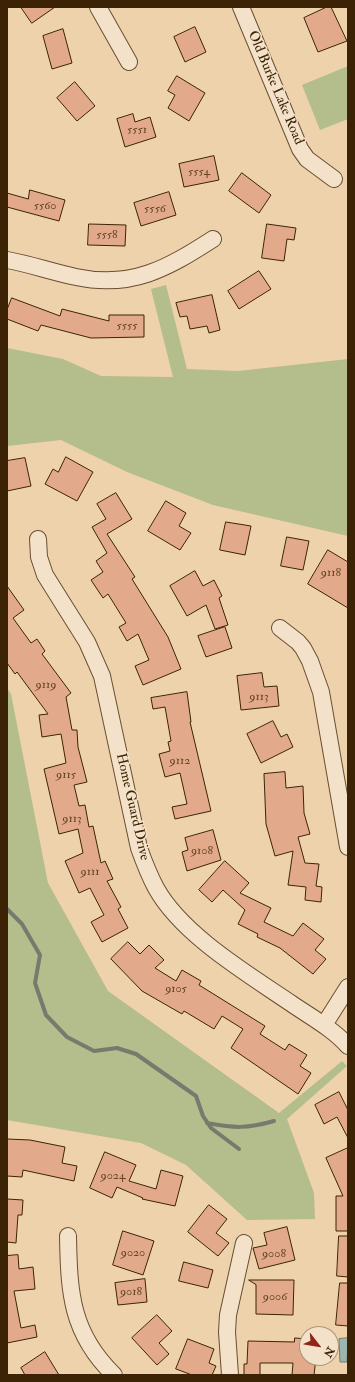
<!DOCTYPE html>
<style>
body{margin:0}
#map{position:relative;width:355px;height:1382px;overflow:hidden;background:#edd2ac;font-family:"IM FELL Double Pica",serif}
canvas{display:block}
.frame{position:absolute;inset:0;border:8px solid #3d2306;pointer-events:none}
.north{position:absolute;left:299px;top:1326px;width:40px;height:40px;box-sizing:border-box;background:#f3e2c9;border:1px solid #aa967b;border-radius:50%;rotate:121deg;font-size:11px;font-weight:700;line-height:16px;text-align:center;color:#3d2306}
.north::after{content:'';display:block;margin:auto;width:14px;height:18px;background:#8f2418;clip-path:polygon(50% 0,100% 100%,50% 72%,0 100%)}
</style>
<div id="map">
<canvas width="355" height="1382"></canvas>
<div class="frame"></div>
<div class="north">N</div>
</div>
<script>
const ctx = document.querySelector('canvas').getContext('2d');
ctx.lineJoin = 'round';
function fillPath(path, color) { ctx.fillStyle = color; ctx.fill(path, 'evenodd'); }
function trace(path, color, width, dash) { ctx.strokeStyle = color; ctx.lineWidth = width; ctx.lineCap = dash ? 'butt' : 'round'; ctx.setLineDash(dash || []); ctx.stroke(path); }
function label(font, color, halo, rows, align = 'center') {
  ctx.font = font + ' "IM FELL Double Pica",serif'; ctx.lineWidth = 3; ctx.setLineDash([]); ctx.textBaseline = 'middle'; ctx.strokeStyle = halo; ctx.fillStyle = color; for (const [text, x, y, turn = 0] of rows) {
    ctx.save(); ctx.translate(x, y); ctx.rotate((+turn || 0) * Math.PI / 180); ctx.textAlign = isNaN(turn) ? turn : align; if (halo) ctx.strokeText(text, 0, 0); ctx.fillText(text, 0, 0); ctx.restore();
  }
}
fillPath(new Path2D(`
 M348,66V119L320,130L302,85Z
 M166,285L187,369L238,371L348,359V536L213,505L127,472L61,440L7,446V348L63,359L101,376L173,377L151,289Z
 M7,688L11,694L48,883L108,991L279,1113L342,1061L347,1066L287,1119L314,1193L315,1219L247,1220L186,1165L141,1143L7,1120Z`), '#b4bd8c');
const water = new Path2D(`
 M348,1338L347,1362H340L339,1339Z`);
fillPath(water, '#9bb6b1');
trace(water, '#757b6d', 1);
trace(new Path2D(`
 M7,909L22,924L40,955L35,983L46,1015L67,1037L94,1051L117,1048L136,1054L196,1096L203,1116L211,1128L239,1149
 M207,1123C235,1128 246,1129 274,1121`), '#757b6d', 4);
const building = new Path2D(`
 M21,7H55L32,23Z
 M327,7H331L347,41L318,52L304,18Z
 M195,27L206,52L185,62L174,37Z
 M63,29L72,63L52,69L43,36Z
 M177,76L205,93L189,121L168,108L175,95L168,91Z
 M75,82L95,106L77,121L57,98Z
 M133,114L135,122L150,117L156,137L125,147L117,119Z
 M214,156L219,180L184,187L179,164Z
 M242,173L271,195L259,213L229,191Z
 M30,190L65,200L59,221L7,207V193L28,199Z
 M169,192L176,215L141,226L134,203Z
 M89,224L126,225L125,246L88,245Z
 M267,224L296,228L294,240L287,239L284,261L262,258Z
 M259,271L271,289L239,309L228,291Z
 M212,295L220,330L209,333L207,326L190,329L187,316L180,317L176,303Z
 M12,298L60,316L62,309L109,321V315H144V337L91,338L41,325L38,331L7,319V310Z
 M66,457L93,472L77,501L45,484L53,469L58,472Z
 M25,458L31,486L7,491V461Z
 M116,493L132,519L107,534L135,577L132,579L168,637L181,669L143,685L135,666L149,660L138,634L127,641L119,627L126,623L108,594L103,598L91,580L103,572L96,561L107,553L92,527L106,519L97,504Z
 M166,501L186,513L179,526L191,533L180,550L148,531Z
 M226,522L251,526L245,555L220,550Z
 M287,537L309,541L303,570L281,566Z
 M328,550L348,562V608L308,584Z
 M195,571L203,586L214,580L222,596L219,598L228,625L215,629L206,605L187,616L170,586Z
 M7,586L24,610L13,618L31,643L37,639L45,651L42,654L71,693L66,697L72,730H77L78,747L87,782L74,785L79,806L85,805L89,827L93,826L101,863L105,861L113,879L107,881L121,907L118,909L128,928L102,942L91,922L104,915L90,888L79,893L65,861L83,853L78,829L59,834L44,769L66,763L61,734L42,737L39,715L48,714L17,672L15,674L7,663Z
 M225,627L232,648L206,657L198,636Z
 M262,673L264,687L277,686L279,706L241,710L237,676Z
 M187,692L191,722H190L211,811L175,819L172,807L187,804L180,773L165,777L159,754L170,751L168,742L171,741L165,707L153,709L151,698Z
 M273,721L281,737L287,734L293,747L261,763L247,734Z
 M285,772L286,788L303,786L304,813L310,834L298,837L305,863L319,864L316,886L322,887L321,902L305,900L306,887L288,885L293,851L275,856L266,824L264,774Z
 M213,830L221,860L187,871L182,852L188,850L185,838Z
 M225,861L249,883L240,893L271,908L264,922L293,936L303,923L324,939L315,950L326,959L313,974L280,948L257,937L258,934L238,924L245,910L223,890L212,902L199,890Z
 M128,942L140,954L149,945L164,960L155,968L176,981L182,970L201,981L199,985L265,1026L260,1034L285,1050L289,1044L307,1055L300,1066L311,1073L298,1094L231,1048L243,1029L222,1016L214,1029L184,1011L182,1014L142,991L111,959Z
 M339,1092L348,1110V1138L337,1117L324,1124L315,1105Z
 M7,1139L30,1140L65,1147L62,1163L77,1166L74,1181L23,1170L22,1177L7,1176Z
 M348,1148V1231H336V1196H343L326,1158Z
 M105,1152L136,1165L129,1181L156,1189L161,1170L183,1176L175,1206L142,1199L143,1198L117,1187L112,1198L90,1188Z
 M7,1199L23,1200L22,1215H18L16,1243L7,1242Z
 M209,1205L227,1219L216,1233L229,1243L218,1256L188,1232Z
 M287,1227L295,1260L259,1269L253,1248L267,1245L264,1233Z
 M123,1231L154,1241L143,1275L113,1265Z
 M339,1236H348V1277L337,1276Z
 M18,1255L19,1269L33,1267L35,1289L14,1291L21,1328L35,1325L37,1337L7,1343V1256Z
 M184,1262L213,1270L208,1288L179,1281Z
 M145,1279L147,1302L118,1305L115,1283Z
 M249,1280H294L293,1315L256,1314V1285Z
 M340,1283H348V1326L336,1325Z
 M157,1315L172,1331L159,1343L169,1354L157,1365L132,1338Z
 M295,1338L307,1339V1358H316L314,1375H292L293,1363H260V1375H244V1364H247L248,1341L294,1342Z
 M188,1339L214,1349L209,1363L216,1366L212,1375H192L176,1369Z
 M45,1352L59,1375H25L21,1368Z`);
fillPath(building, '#e2aa8b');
trace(building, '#3d2306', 1);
const street = new Path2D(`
 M98,7L129,62
 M241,7L300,149L307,159L334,179
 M7,260C30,264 52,272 76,277C132,289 168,268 213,239
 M38,539L39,557L45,575L87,642L102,676L139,848C144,862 149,875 156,888C182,935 248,974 292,1004C311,1017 333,1029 348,1046
 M280,628L298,642L303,648L310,661L321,692L348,847
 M324,1025L348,987
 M68,1236C69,1293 71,1333 114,1375
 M230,1375L227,1332L228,1315L244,1243`);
trace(street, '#694f30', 18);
trace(street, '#f3e2c9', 16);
label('12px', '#664527', null, [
 ["5551",137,130],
 ["5554",199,172],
 ["5560",45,206],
 ["5556",155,209],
 ["5558",107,235],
 ["5555",127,326],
 ["9118",331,573],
 ["9119",46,685],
 ["9113",259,697],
 ["9112",180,761],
 ["9115",66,775],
 ["9113",72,819],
 ["9108",202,851],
 ["9111",90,872],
 ["9105",176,989],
 ["9024",113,1176],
 ["9020",133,1253],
 ["9008",274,1254],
 ["9018",131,1292],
 ["9006",275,1297]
]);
label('14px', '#3d2306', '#f3e2c9', [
 ["Old Burke Lake Road",275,88,67],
 ["Home Guard Drive",132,807,77]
]);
</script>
